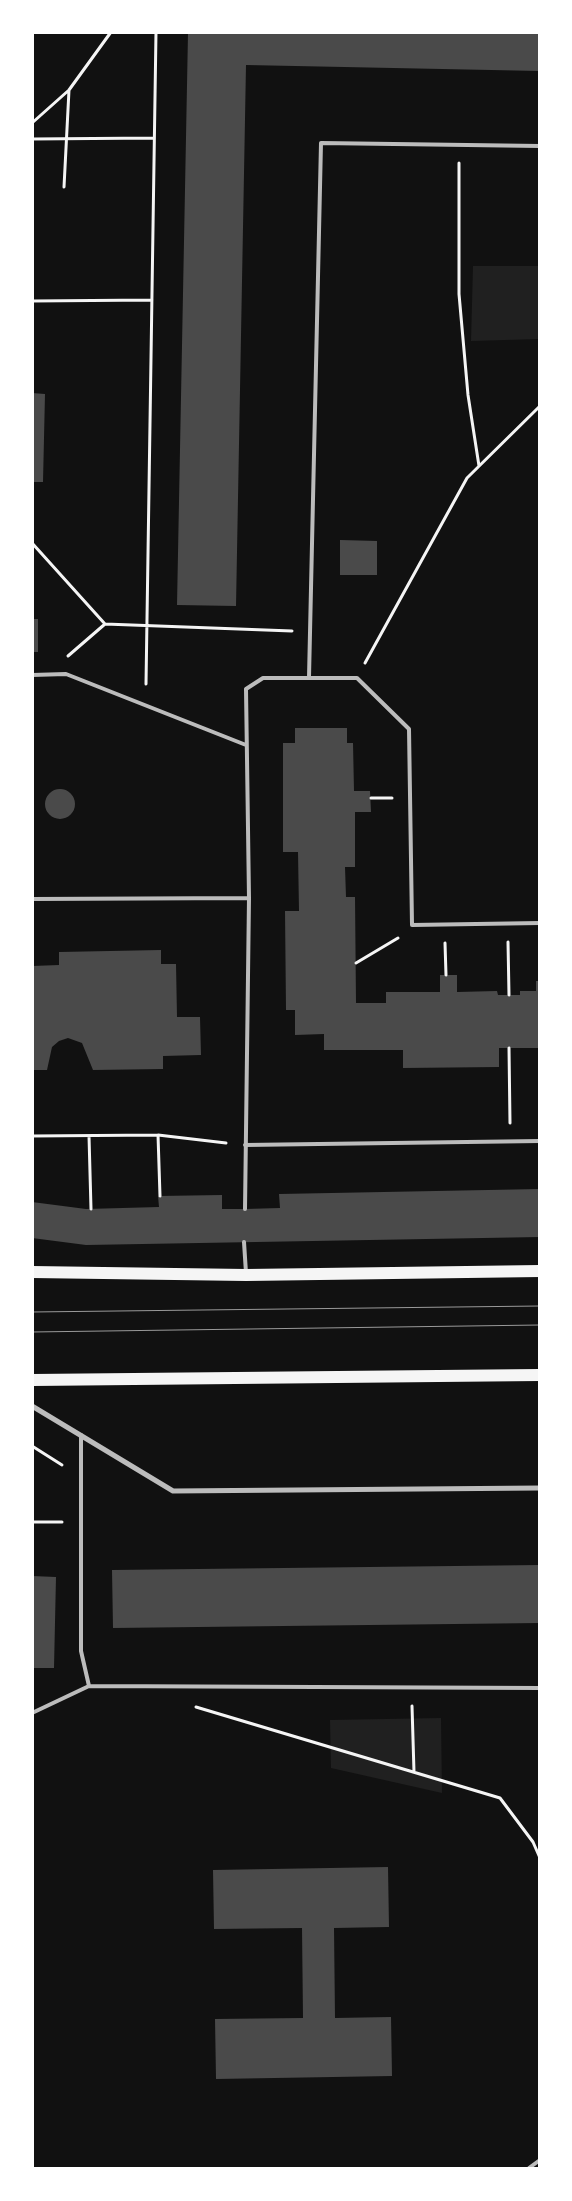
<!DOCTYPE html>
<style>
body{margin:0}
#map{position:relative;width:572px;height:2201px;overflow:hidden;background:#111;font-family:Overpass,sans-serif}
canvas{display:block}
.frame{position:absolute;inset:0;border:34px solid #fff;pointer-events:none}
</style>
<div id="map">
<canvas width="572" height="2201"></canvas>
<div class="frame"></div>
</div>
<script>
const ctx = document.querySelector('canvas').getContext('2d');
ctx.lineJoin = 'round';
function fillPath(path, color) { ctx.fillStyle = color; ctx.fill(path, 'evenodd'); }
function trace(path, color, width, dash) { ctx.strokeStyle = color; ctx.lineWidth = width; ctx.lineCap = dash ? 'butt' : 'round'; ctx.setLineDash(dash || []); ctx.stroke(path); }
fillPath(new Path2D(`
 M473,266H539V339L471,341Z
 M441,1718L442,1793L331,1768L330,1720Z`), '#202020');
fillPath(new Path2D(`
 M540,32V71L246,65L236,606L177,605L188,33Z
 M32,393L45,394L43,482H32Z
 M340,540L377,541V575H340Z
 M32,619H38V652H32Z
 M295,728H347V743H353L354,791H370L371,812H355V867H345L346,897H355L356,1003H386V992H440V975H457V992L497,991L498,995H520V991H536V981H540V1048H499V1067L403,1068V1050H324V1034L295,1035V1010H286L285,911H299L298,852H283V743H295Z
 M45 804a15 15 0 1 1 30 0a15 15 0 1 1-30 0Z
 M161,950V964H176L177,1017H200L201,1055L163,1056V1069L93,1070L82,1043L68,1038L59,1041L52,1047L47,1070H32V966L59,965V952Z
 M540,1189V1237L86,1245L32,1238V1202L86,1209L159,1207L158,1196L222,1195V1209H245L280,1208L279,1194Z
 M540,1565V1623L113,1628L112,1570Z
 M32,1576L56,1577L54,1668H32Z
 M388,1867L389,1927L334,1928L335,2018L391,2017L392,2076L216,2079L215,2019L303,2018L302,1928L214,1929L213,1870Z`), '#4a4a4a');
trace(new Path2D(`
 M32,123L69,90L111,32
 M32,139L154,138
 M459,163V294L468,395L479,466
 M64,187L69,90
 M32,301L152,300
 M32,543L105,624
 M68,656L105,624L292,631
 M365,663L467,478L540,406
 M146,684L156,32
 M371,798H392
 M508,942L509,995
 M445,943L446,975
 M356,963L398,938
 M509,1048L510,1123
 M158,1135L160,1196
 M32,1136L158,1135L226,1143
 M89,1136L91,1209
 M32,1446L62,1465
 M32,1522H62
 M412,1706L414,1772
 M196,1707L500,1798L533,1842L540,1858`), '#f5f5f5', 3);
trace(new Path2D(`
 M32,675L66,674L246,745
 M309,677L321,143L540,146
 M32,899L249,898
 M245,1145L540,1141
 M245,1209L249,898L246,689L263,678H357L409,729L412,925L540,923
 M244,1242L246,1273
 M81,1435V1651L89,1686
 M32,1713L89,1686L540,1688
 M529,2168L540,2160`), '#bcbcbc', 4);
trace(new Path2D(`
 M32,1406L173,1491L540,1488`), '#bcbcbc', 5);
trace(new Path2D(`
 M32,1272L246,1275L540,1271
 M32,1380L540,1375`), '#f5f5f5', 12);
trace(new Path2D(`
 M32,1312L540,1306
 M32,1332L540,1325`), '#9a9a9a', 1);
</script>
